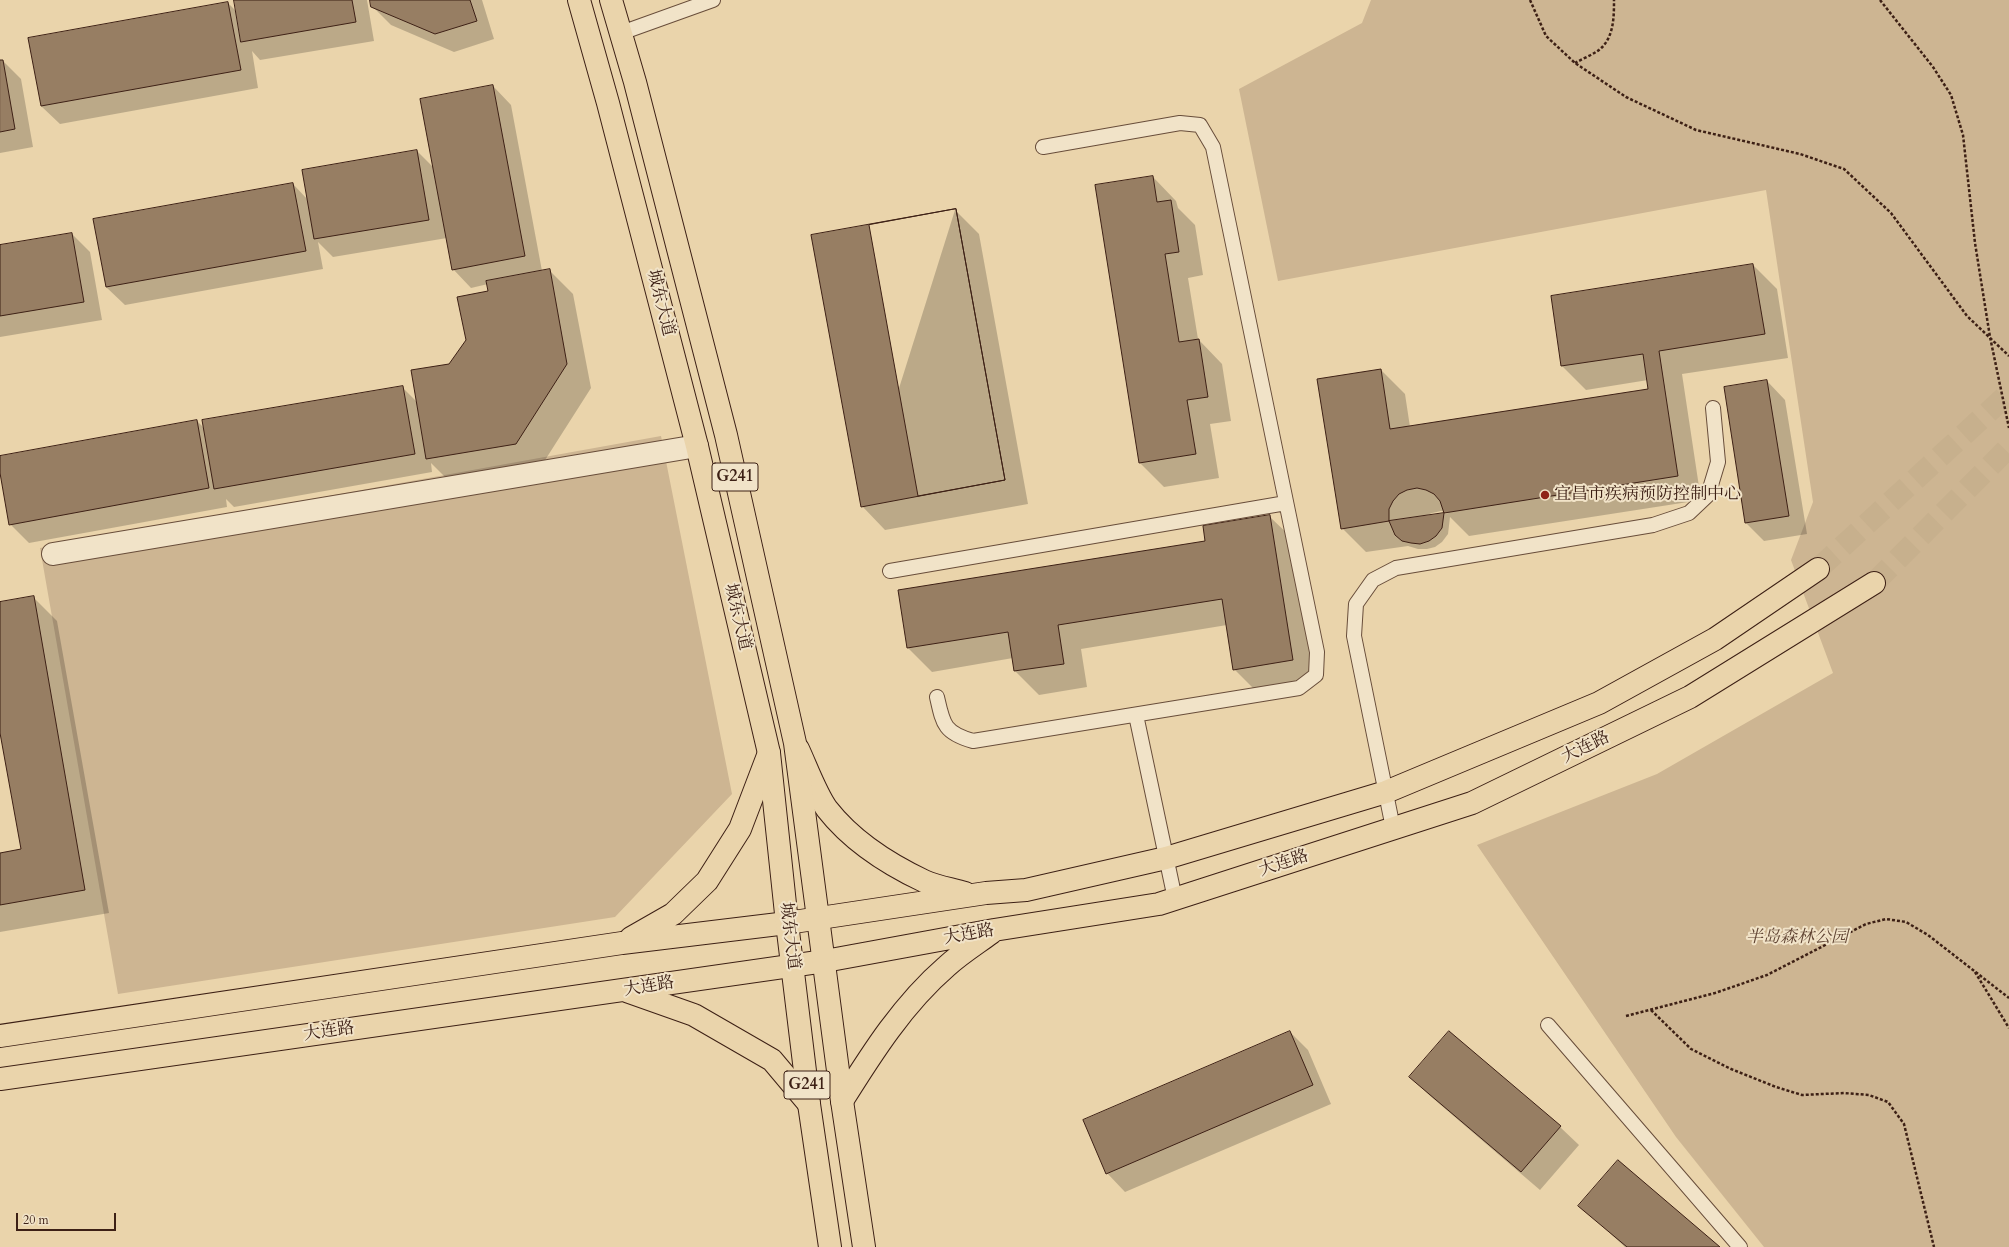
<!DOCTYPE html>
<meta charset="utf-8">
<style>
body{margin:0}
#map{position:relative;width:2009px;height:1247px;overflow:hidden;background:#ead4ab;font-family:Cardo,serif}
canvas{display:block}
.scale{position:absolute;left:16px;top:1213px;width:100px;height:18px;box-sizing:border-box;border:2px solid #3d2015;border-top:0;padding-left:5px;font-size:12px;line-height:14px;white-space:nowrap;color:#3d2015;-webkit-text-stroke:3px #f1e3c8;paint-order:stroke}
</style>
<div id="map">
<canvas width="2009" height="1247"></canvas>
<div class="scale">20 m</div>
</div>
<script>
const ctx = document.querySelector('canvas').getContext('2d');
ctx.lineJoin = 'round';
function fillPath(path, color) { ctx.fillStyle = color; ctx.fill(path, 'evenodd'); }
function trace(path, color, width, dash) { ctx.strokeStyle = color; ctx.lineWidth = width; ctx.lineCap = dash ? 'butt' : 'round'; ctx.setLineDash(dash || []); ctx.stroke(path); }
function label(font, color, halo, rows, align = 'center') {
  ctx.font = font + ' Cardo,"Noto Serif SC",serif'; ctx.lineWidth = 4; ctx.setLineDash([]); ctx.textBaseline = 'middle'; ctx.strokeStyle = halo; ctx.fillStyle = color; for (const [text, x, y, turn = 0] of rows) {
    ctx.save(); ctx.translate(x, y); ctx.rotate((+turn || 0) * Math.PI / 180); ctx.textAlign = isNaN(turn) ? turn : align; if (halo) ctx.strokeText(text, 0, 0); ctx.fillText(text, 0, 0); ctx.restore();
  }
}
fillPath(new Path2D(`
 M1371,0H2009V1247H1764L1676,1137L1477,845L1657,774L1833,673L1791,560L1813,502L1766,190L1278,281L1239,89L1362,23Z
 M661,436L732,794L615,917L118,994L40,548Z`), '#cdb592');
fillPath(new Path2D(`
 M235,0H367L374,41L260,60L252,51L258,88L60,124L41,106L228,3L237,12Z
 M371,0H482L494,39L454,52L391,25L372,6Z
 M0,61H3L21,79L33,147L0,153Z
 M493,86L511,105L542,271L549,270L573,294L591,388L540,468L451,483L431,463L432,472L234,507L226,499L227,507L29,543L10,524L0,468V457L197,421L205,429L402,387L417,402L450,365L467,341L490,292L488,284L471,288L453,269L447,238L333,257L318,242L323,269L125,305L106,287L94,220L293,184L308,200L417,151L434,168Z
 M1153,177L1176,201L1178,208L1195,225L1203,275L1188,278L1198,339L1222,364L1231,421L1210,424L1219,478L1164,487L1140,463Z
 M955,210L979,234L1028,504L885,530L862,506Z
 M72,234L90,252L102,320L0,337V246Z
 M1753,265L1777,289L1788,358L1682,374L1701,500L1469,536L1450,517L1448,534L1442,542L1435,547L1427,549H1418L1408,546L1366,552L1342,528L1381,370L1405,394L1410,427L1649,390L1648,380L1586,390L1562,366L1552,297ZM1441,511L1449,513L1425,516L1432,513Z
 M1767,381L1785,400L1807,534L1764,541L1746,523L1725,388Z
 M1270,517L1294,540L1316,684L1258,693L1234,669L1227,625L1081,649L1087,687L1039,695L1015,671L1013,658L932,672L908,648L1206,542Z
 M33,597L57,621L109,913L0,932V854L22,850L0,727V603Z
 M1290,1032L1308,1050L1331,1104L1125,1192L1107,1173Z
 M1449,1032L1560,1127L1579,1145L1540,1190L1429,1095L1411,1077Z
 M1580,1206L1719,1247H1625Z`), '#0003');
const building = new Path2D(`
 M234,0H352L356,22L241,42Z
 M370,0H470L477,21L435,34L371,7Z
 M228,2L241,70L41,106L28,38Z
 M0,60H3L15,129L0,132Z
 M493,85L525,256L452,270L420,99Z
 M417,150L429,220L314,239L302,170Z
 M1153,176L1157,202L1171,200L1179,252L1165,254L1179,342L1199,339L1208,397L1187,400L1196,454L1139,463L1095,185Z
 M293,183L306,251L106,287L93,219Z
 M956,209L1005,480L861,507L811,235Z
 M956,209L1005,480L918,496L869,225Z
 M72,233L84,302L0,316V245Z
 M1753,264L1765,334L1659,351L1678,476L1444,513L1440,501L1434,494L1426,490L1417,488L1407,490L1399,494L1393,501L1389,509V521L1341,529L1317,379L1381,369L1390,429L1648,389L1643,354L1561,366L1551,296Z
 M550,269L567,364L516,444L426,459L411,370L449,364L466,340L457,297L488,291L486,281Z
 M1767,380L1789,516L1745,523L1724,387Z
 M403,386L415,454L214,489L202,420Z
 M197,420L209,488L9,525L0,473V456Z
 M1444,513L1442,528L1436,536L1429,541L1420,544L1411,543L1402,541L1395,535L1389,521Z
 M1270,515L1293,660L1233,670L1222,599L1058,625L1064,664L1014,671L1008,632L907,648L898,590L1205,541L1203,526Z
 M34,596L85,890L0,905V853L21,849L0,733V602Z
 M1290,1031L1313,1085L1106,1174L1083,1120Z
 M1449,1031L1561,1126L1521,1172L1409,1077Z
 M1618,1160L1720,1247H1627L1578,1206Z`);
fillPath(building, '#977e63');
trace(building, '#3d2015', 1);
trace(new Path2D(`
 M1818,569L2009,393
 M1874,583L2009,447`), '#c7b08d', 22, [22, 11]);
const lane = new Path2D(`
 M621,33L713,0
 M890,571L1286,503
 M937,697C943,724 944,733 973,741L1299,688L1316,675L1317,652L1213,147L1200,125L1180,123L1043,147
 M1136,715L1175,899
 M1393,828L1354,636L1356,604L1373,580L1396,568L1653,525L1689,513L1708,495L1718,462L1713,408
 M1548,1025L1740,1247`);
const street = new Path2D(`
 M53,554L697,446`);
const primary = new Path2D(`
 M798,749C806,766 816,794 827,809C852,841 888,864 924,881C937,887 952,889 965,893
 M631,938L673,914L707,881L740,829L769,753
 M629,992L694,1015L772,1060L809,1104
 M0,1036L622,943L787,923L986,893L1026,890L1166,858L1386,792L1599,703L1715,639L1818,569
 M0,1079L825,961L994,930L1159,904L1472,803L1690,697L1874,583
 M842,1101C872,1053 903,1004 947,966C960,954 976,944 991,933`);
const highway = new Path2D(`
 M579,0L608,103L697,446L769,753L787,923L809,1104L830,1247
 M611,0L635,82L726,435L795,743L842,1101L864,1247`);
trace(lane, '#684d3a', 16);
trace(street, '#684d3a', 24);
trace(primary, '#3d2015', 24);
trace(highway, '#3d2015', 24);
trace(new Path2D(`
 M1530,0L1546,36L1575,63L1626,97L1696,130L1800,154L1844,169L1891,213L1967,316L2009,356
 M1880,0L1933,67L1951,95L1963,135L1975,243L1990,337L2009,428
 M1575,63C1582,59 1592,55 1599,50C1614,38 1614,17 1614,0
 M1975,972L2009,1028
 M1651,1010L1691,1049L1731,1069L1776,1087L1802,1095L1844,1093L1869,1095L1888,1102L1904,1124L1934,1247
 M1626,1016L1715,993L1767,975L1866,924L1886,919L1906,922L1928,935L2009,998`), '#3d2015', 2.5, [3, 2]);
trace(lane, '#f1e3c8', 14);
trace(street, '#f1e3c8', 22);
trace(primary, '#ead4ab', 22);
trace(highway, '#ead4ab', 22);
for (const [x, y, r, color] of [
 [1545,495,5,"#8f2418"]
]) { const dot = new Path2D(); dot.arc(x, y, r, 0, 2 * Math.PI); ctx.fillStyle = color; ctx.fill(dot); trace(dot, '#f1e3c8', 1.5); }
for (const [x, y, w] of [
 [735,477,46],
 [807,1085,46]
]) { const box = new Path2D(); box.roundRect(x - w / 2, y - 14, w, 28, 3); ctx.fillStyle = '#f1e3c8'; ctx.fill(box); trace(box, '#3d2015', 1); }
label('bold 16px', '#3d2015', null, [
 ["G241",735,477],
 ["G241",807,1085]
]);
label('17px', '#3d2015', '#f1e3c8', [
 ["城东大道",660,303,76],
 ["城东大道",737,617,77],
 ["大连路",1586,748,-26],
 ["大连路",1284,864,-18],
 ["大连路",969,935,-10],
 ["城东大道",789,936,83],
 ["大连路",649,987,-9],
 ["大连路",329,1032,-8]
]);
label('17px', '#3d2015', '#f1e3c8', [
 ["宜昌市疾病预防控制中心",1554,495]
], 'left');
label('italic 17px', '#614534', '#f1e3c8', [
 ["半岛森林公园",1797,938]
]);
</script>
